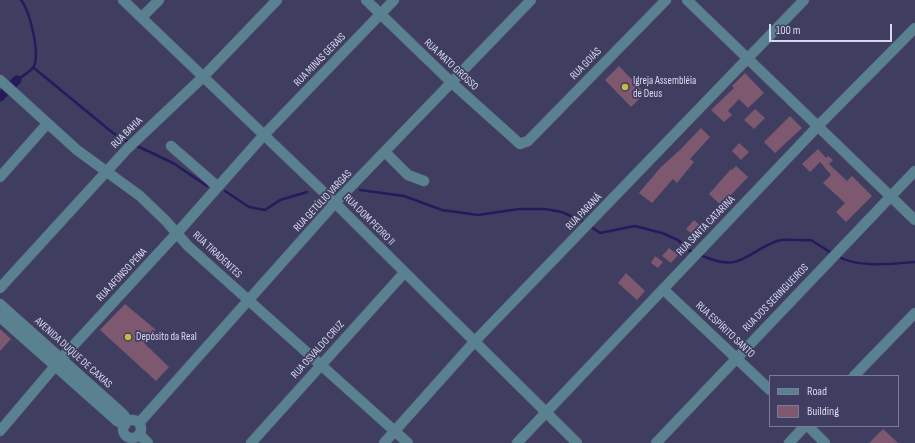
<!DOCTYPE html>
<meta charset="utf-8">
<style>
body{margin:0}
#map{position:relative;width:915px;height:443px;overflow:hidden;background:#3f3e61;font-family:"Sofia Sans Condensed",sans-serif}
canvas{display:block}
.legend{position:absolute;left:769px;top:375px;width:130px;height:52px;box-sizing:border-box;background:#3f3e61;border:1px solid #7c7c99;margin:0;padding:5px 7px;list-style:none;font-size:12px;color:#d7d8ed}
.legend li{display:flex;align-items:center;gap:8px;height:20px}
.legend b{width:20px;border:1px solid #7c7c99}
.scale{position:absolute;left:769px;top:24px;width:123px;height:18px;box-sizing:border-box;border:2px solid #d7d8ed;border-top:0;padding-left:5px;font-size:12px;line-height:14px;white-space:nowrap;color:#d7d8ed;-webkit-text-stroke:3px #3f3e61;paint-order:stroke}
</style>
<div id="map">
<canvas width="915" height="443"></canvas>
<ul class="legend">
<li><b style="height:5px;background:#5a8190"></b>Road</li>
<li><b style="height:11px;background:#7e586e"></b>Building</li>
</ul>
<div class="scale">100 m</div>
</div>
<script>
const ctx = document.querySelector('canvas').getContext('2d');
ctx.lineJoin = 'round';
function trace(path, color, width, dash) { ctx.strokeStyle = color; ctx.lineWidth = width; ctx.lineCap = dash ? 'butt' : 'round'; ctx.setLineDash(dash || []); ctx.stroke(path); }
function fillPath(path, color) { ctx.fillStyle = color; ctx.fill(path, 'evenodd'); }
function label(font, color, halo, rows, align = 'center') {
  ctx.font = font + ' "Sofia Sans Condensed",sans-serif'; ctx.lineWidth = 3.5; ctx.setLineDash([]); ctx.textBaseline = 'middle'; ctx.strokeStyle = halo; ctx.fillStyle = color; for (const [text, x, y, turn = 0] of rows) {
    ctx.save(); ctx.translate(x, y); ctx.rotate((+turn || 0) * Math.PI / 180); ctx.textAlign = isNaN(turn) ? turn : align; if (halo) ctx.strokeText(text, 0, 0); ctx.fillText(text, 0, 0); ctx.restore();
  }
}
trace(new Path2D(`
 M34,68L113,133L130,143
 M17,80C22,76 32,71 34,66C40,53 30,11 21,0
 M135,145L173,163L207,186
 M360,190L404,196L442,210L478,215L519,209H545L562,212L586,223
 M225,191L249,207L265,210L280,200L307,192
 M590,226L600,233L635,226L662,233L678,240L688,250L693,252
 M700,255C742,273 741,255 777,241C784,238 801,241 811,240L833,254
 M837,256C857,268 892,264 915,262`), '#251b5c', 2.5);
trace(new Path2D(`
 M0,97L17,80`), '#251b5c', 9);
fillPath(new Path2D(`
 M619,66L645,93L631,107L605,80Z
 M745,73L764,93L748,108L739,99L728,111L732,115L724,122L711,110L734,88L732,86Z
 M755,109L765,118L754,129L744,120Z
 M790,116L802,128L775,153L764,142Z
 M701,128L710,137L690,159L694,162L677,183L673,179L652,203L639,193L661,167L680,150Z
 M739,143L749,152L741,160L732,151Z
 M818,149L826,158L828,156L833,160L829,164L847,181L852,176L872,196L846,222L836,212L845,203L823,183L831,175L820,162L810,172L802,164Z
 M736,166L748,177L729,197L730,199L723,207L709,194L731,169L732,170Z
 M694,220L704,229L696,238L686,229Z
 M669,248L678,255L671,263L662,256Z
 M655,256L663,262L658,268L651,263Z
 M626,273L645,291L637,300L618,283Z
 M125,304L156,330L144,343L169,367L156,381L100,330Z
 M0,329L11,339L0,351Z
 M883,429L898,443H869Z`), '#7e586e');
const minor = new Path2D(`
 M123,0L335,203L577,443
 M366,0L451,82L520,144L528,141L666,0
 M687,0L915,220
 M142,17L159,0
 M0,80L77,150L140,196L166,221L188,246L408,443
 M171,146L218,187
 M385,152L408,175L424,181
 M0,177L47,124
 M0,288L128,148L203,77L277,0
 M663,289L770,390
 M0,304L123,414L128,421
 M0,317L117,421L125,425
 M854,376L915,313
 M123 429a9 9 0 1 1 18 0a9 9 0 1 1-18 0Z
 M139,423L335,203L531,0
 M808,426L825,443
 M0,431L61,359L177,233L263,136L394,0
 M139,434L148,443
 M251,443L404,273
 M384,443L475,341L804,0
 M517,443L818,126L915,28
 M656,443L915,171
 M789,443L805,426`);
trace(minor, '#5a5a7a', 11);
trace(minor, '#5a8190', 10);
for (const [x, y, r, color] of [
 [625,87,4,"#c7bb3b"],
 [128,337,4,"#c7bb3b"]
]) { const dot = new Path2D(); dot.arc(x, y, r, 0, 2 * Math.PI); ctx.fillStyle = color; ctx.fill(dot); trace(dot, '#3f3e61', 1.5); }
label('11px', '#d7d8ed', '#3f3e61', [
 ["RUA MINAS GERAIS",320,60,-46],
 ["RUA GOIÁS",586,64,-46],
 ["RUA MATO GROSSO",451,65,43],
 ["RUA BAHIA",127,133,-45],
 ["RUA GETÚLIO VARGAS",323,201,-47],
 ["RUA PARANÁ",584,212,-46],
 ["RUA DOM PEDRO II",369,220,45],
 ["RUA SANTA CATARINA",706,226,-46],
 ["RUA TIRADENTES",217,255,43],
 ["RUA AFONSO PENA",122,275,-47],
 ["RUA DOS SERINGUEIROS",776,298,-46],
 ["RUA ESPÍRITO SANTO",725,330,43],
 ["RUA OSVALDO CRUZ",318,350,-48],
 ["AVENIDA DUQUE DE CAXIAS",73,353,42]
]);
label('11px', '#d7d8ed', '#3f3e61', [
 ["Igreja Assembléia",633,81],
 ["de Deus",633,94],
 ["Depósito da Real",136,337]
], 'left');
</script>
